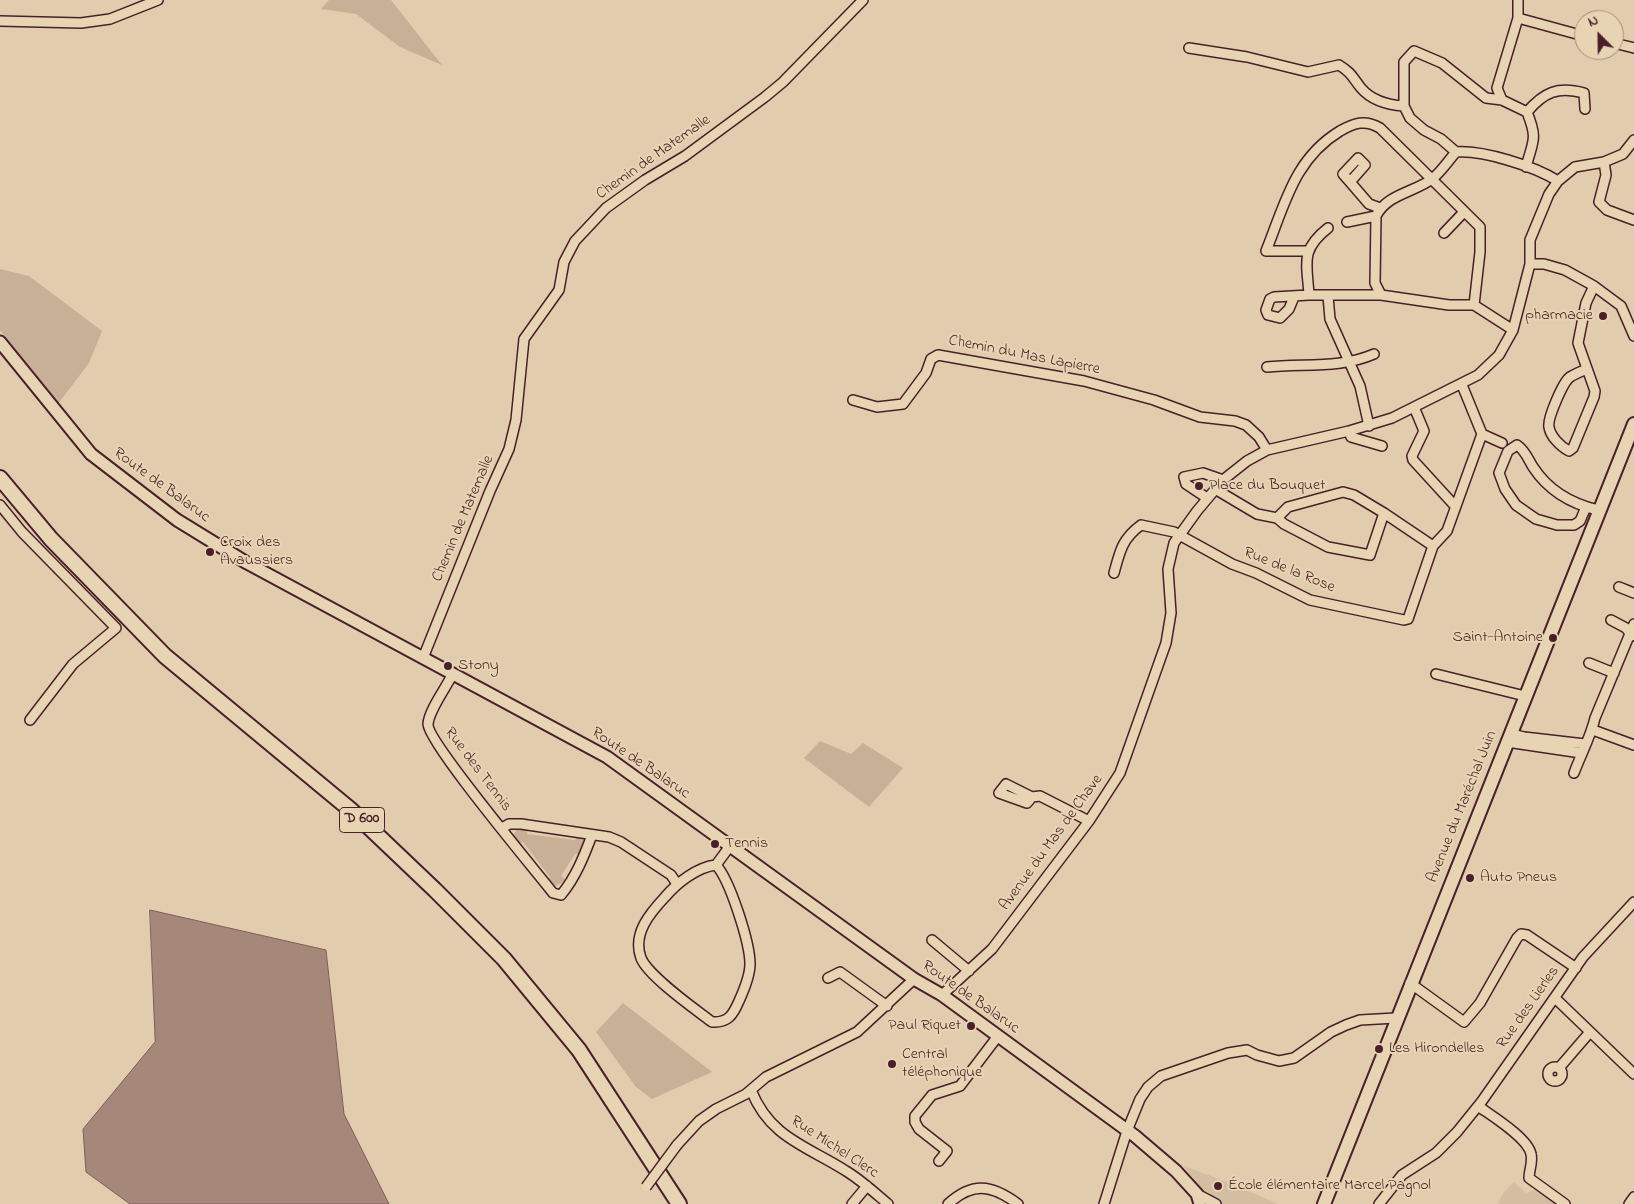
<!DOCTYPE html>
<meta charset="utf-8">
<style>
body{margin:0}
#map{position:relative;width:1634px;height:1204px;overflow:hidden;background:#e1cdad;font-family:"Indie Flower",sans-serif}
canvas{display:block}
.north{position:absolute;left:1574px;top:10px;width:50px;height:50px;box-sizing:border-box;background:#e7d4b2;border:1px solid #a88c7c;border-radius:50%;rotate:337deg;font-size:14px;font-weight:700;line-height:20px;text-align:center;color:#4a1f2b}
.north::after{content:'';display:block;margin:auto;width:18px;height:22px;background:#4a1f2b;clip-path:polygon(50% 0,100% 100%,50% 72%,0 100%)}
</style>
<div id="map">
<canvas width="1634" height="1204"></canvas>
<div class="north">N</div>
</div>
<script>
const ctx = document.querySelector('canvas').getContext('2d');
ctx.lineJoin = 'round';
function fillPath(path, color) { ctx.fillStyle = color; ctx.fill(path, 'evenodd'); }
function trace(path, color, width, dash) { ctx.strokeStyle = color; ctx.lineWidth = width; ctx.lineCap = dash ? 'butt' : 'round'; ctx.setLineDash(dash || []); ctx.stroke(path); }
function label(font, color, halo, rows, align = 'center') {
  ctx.font = font + ' "Indie Flower",sans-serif'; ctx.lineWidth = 4; ctx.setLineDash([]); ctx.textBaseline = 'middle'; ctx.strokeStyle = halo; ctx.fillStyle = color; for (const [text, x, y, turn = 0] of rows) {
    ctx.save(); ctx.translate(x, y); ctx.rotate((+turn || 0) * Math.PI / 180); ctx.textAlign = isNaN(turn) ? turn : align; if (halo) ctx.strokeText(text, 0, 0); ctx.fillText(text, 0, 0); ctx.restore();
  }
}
fillPath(new Path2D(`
 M1184,1166L1235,1185L1278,1204H1223L1206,1193H1202L1201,1188Z
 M1514,1182L1526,1193L1535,1190L1556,1204H1498L1503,1193Z`), '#d4bea2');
fillPath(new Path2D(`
 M329,0H391L442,65L400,47L356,14L321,9Z
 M0,269L29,276L102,331L89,363L58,404L0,330Z
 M820,741L851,754L863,743L903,768L869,807L804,758Z
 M517,829H528L527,834L575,840L578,835L583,838V847L579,854H575L561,876L566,880L556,886L545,880L550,877L523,842L518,844L513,836Z
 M623,1003L712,1072L652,1099L636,1087L596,1032Z`), '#c8b097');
const water = new Path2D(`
 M150,910L326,950L344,1114L389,1204H130L86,1172L83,1129L155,1042Z`);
fillPath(water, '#a58879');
trace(water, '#815e5a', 1);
const minor = new Path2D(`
 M1518,18L1584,36
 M0,21L81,23L110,19L158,0
 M1614,43L1634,48
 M1189,48L1247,57L1308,72L1339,65C1352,73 1352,77 1361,88C1372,101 1388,105 1404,106
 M1502,100L1497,88L1518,18V0
 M1527,112C1544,92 1558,86 1584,93L1585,109
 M1456,152L1441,139L1424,130L1410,118L1404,106V62L1414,51L1442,63L1486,98L1502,100L1527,112C1538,140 1533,140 1526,167
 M1604,162L1606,175L1599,202L1607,210L1634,220
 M1350,182L1343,174L1358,158L1365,165L1350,182L1369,204L1380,208
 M1347,222L1376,216
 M1444,233L1464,212
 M1307,251H1266C1285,204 1294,159 1340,131C1354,123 1365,119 1380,128L1480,227V252L1474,305
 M1530,264H1544L1565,270L1594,286L1621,306L1634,336
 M1309,295C1307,263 1300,250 1328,228
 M1381,295L1375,283L1376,216C1387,194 1415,192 1432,179C1441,172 1448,161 1456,152C1483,150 1534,166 1558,181
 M1328,296L1330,319L1360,386L1369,426
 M1294,297L1289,309L1280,318L1268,315L1266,310L1270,299L1274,297L1309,295H1381L1449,305H1474L1513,330
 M1267,367C1303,363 1340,369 1374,354
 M1587,369C1582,371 1575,374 1570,377C1563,382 1547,419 1549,427C1550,436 1561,447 1569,451L1573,448L1594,397L1595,391L1578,343L1586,303L1594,286
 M853,400L877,407L903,404L926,373L931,359L938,355L1084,381L1154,400L1200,417L1235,421L1246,425L1259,437L1267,450
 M1414,407L1424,431L1412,456L1413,460L1455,506
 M1349,431L1351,437L1382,446
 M1482,434L1502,443
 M1215,489L1257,514L1277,518L1284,524L1328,547L1370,555L1384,513
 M1207,498L1186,484L1184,477L1203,473L1223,480
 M0,505L22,532L116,628L73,664L30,720
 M1586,507L1580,521L1574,525H1557L1536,519L1516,505L1505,489L1499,473L1508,451L1517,445C1525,450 1528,459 1533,467C1548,490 1572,504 1598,510
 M1433,546L1447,531L1482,434L1462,385
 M1114,573C1120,551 1122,539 1141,525L1174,532L1232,564L1256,573L1310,600L1404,620L1408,619L1433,546L1384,513L1354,495L1343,492L1288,507L1277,518
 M1619,587L1634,593
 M1611,620L1626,628L1632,636
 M423,658L490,491L509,449L516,420L524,339L559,290L564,262L575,241L606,208L645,180L685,156L765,97L783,82L863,0
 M1589,663L1614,673
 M1436,674L1525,696
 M452,675C446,688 429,710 428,724C427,741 535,870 553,893L561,895C576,877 584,856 592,835
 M1593,730L1634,745
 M1511,734L1524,737L1585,744
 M1507,742L1581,753
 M1574,773C1581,754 1591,736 1595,718L1634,624
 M1032,797L1027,803L999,793L1006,784L1032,797L1040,796L1089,821
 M502,828L509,824H521L609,837L621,842L671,875L677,884
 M716,865C730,880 750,943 750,964C750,976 744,990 739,1001C733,1015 728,1023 712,1022C695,1009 648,976 641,958C632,934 650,913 665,897C677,883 697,867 716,865L730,846
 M932,940L969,971
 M828,978L840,972L887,1006
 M1410,983L1464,1022L1480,1003L1517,938L1521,934L1527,935L1576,968
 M942,995L992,949L1089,821L1120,773L1166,643L1171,613L1168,569L1174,543L1197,511L1223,480L1247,461L1267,450L1349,431L1392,418L1478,375L1499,355L1513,330L1530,264V240L1549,194L1558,181L1575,167L1604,162L1623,154L1634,140
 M1555,998L1634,1074
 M1548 1074a7 7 0 1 1 14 0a7 7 0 1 1-14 0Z
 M1559,1068L1590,1032
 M751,1090C770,1138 807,1146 846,1171C861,1180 875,1193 888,1204
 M1478,1106C1492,1116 1528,1138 1531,1154C1533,1163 1529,1170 1529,1178L1565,1204
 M677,1145L699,1121L716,1109L746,1094L766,1077L857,1032L914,979
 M939,1161L947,1151L919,1129L915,1122V1116L932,1095L960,1086L998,1036
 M1197,1194L1216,1204
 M852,1204L867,1186
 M948,1204C972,1182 991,1184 1018,1204
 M1104,1204L1127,1131L1140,1099L1148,1087L1161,1076L1228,1053L1247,1050L1257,1055L1279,1061L1294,1058L1331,1032L1346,1025L1360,1020L1396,1018
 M1379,1204L1402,1175L1436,1153L1457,1132L1482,1101L1583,957L1634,902
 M1629,1204L1634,1197`);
const tertiary = new Path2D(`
 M0,342L91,454L177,520L247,563L607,757L914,979L942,995L1135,1136L1176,1171L1197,1194L1200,1204`);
const secondary = new Path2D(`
 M1324,1204L1634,424`);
const primary = new Path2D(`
 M0,478L51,539L165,656L352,811L435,890L504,959L579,1050L679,1204`);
trace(minor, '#4a1f2b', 12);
trace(tertiary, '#4a1f2b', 15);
trace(secondary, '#4a1f2b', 16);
trace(primary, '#4a1f2b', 18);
trace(minor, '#e7d4b2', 9);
trace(tertiary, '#e7d4b2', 11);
trace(secondary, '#e7d4b2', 12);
trace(primary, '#e7d4b2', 14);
const minorBridge = new Path2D(`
 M646,1187L677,1145`);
trace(minorBridge, '#4a1f2b', 12, []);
trace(minorBridge, '#e7d4b2', 9);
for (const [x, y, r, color] of [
 [1603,316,5,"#4a1f2b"],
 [1199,486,5,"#4a1f2b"],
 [210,552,5,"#4a1f2b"],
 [1553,638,5,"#4a1f2b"],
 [448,666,5,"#4a1f2b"],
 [715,844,5,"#4a1f2b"],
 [1470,878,5,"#4a1f2b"],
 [971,1026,5,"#4a1f2b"],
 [1379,1049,5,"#4a1f2b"],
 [892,1064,5,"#4a1f2b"],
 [1218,1186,5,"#4a1f2b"]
]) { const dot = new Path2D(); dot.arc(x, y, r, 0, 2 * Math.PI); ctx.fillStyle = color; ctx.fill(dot); trace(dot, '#e7d4b2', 2); }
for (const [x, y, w] of [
 [362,820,45]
]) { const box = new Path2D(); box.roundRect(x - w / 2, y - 12.5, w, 25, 4); ctx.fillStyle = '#e7d4b2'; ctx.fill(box); trace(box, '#4a1f2b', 1); }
label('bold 15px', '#4a1f2b', null, [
 ["D 600",362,820]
]);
label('16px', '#4a1f2b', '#e7d4b2', [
 ["Chemin de Matemalle",654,158,-35],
 ["Chemin du Mas Lapierre",1024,356,11],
 ["Route de Balaruc",161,486,36],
 ["Chemin de Matemalle",464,519,-67],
 ["Rue de la Rose",1289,571,22],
 ["Route de Balaruc",640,764,34],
 ["Rue des Tennis",477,770,53],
 ["Avenue du Maréchal Juin",1463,807,-68],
 ["Avenue du Mas de Chave",1052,843,-54],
 ["Route de Balaruc",970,998,35],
 ["Rue des Lierles",1529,1008,-55],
 ["Rue Michel Clerc",834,1148,33]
]);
label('16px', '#4a1f2b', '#e7d4b2', [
 ["pharmacie",1593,316,"right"],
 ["Place du Bouquet",1209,486],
 ["Croix des",220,543],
 ["Avaussiers",220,561],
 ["Saint-Antoine",1543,638,"right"],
 ["Stony",458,666],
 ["Tennis",725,844],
 ["Auto Pneus",1480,878],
 ["Paul Riquet",961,1026,"right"],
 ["Les Hirondelles",1389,1049],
 ["Central",902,1055],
 ["téléphonique",902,1073],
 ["École élémentaire Marcel Pagnol",1228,1186]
], 'left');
</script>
